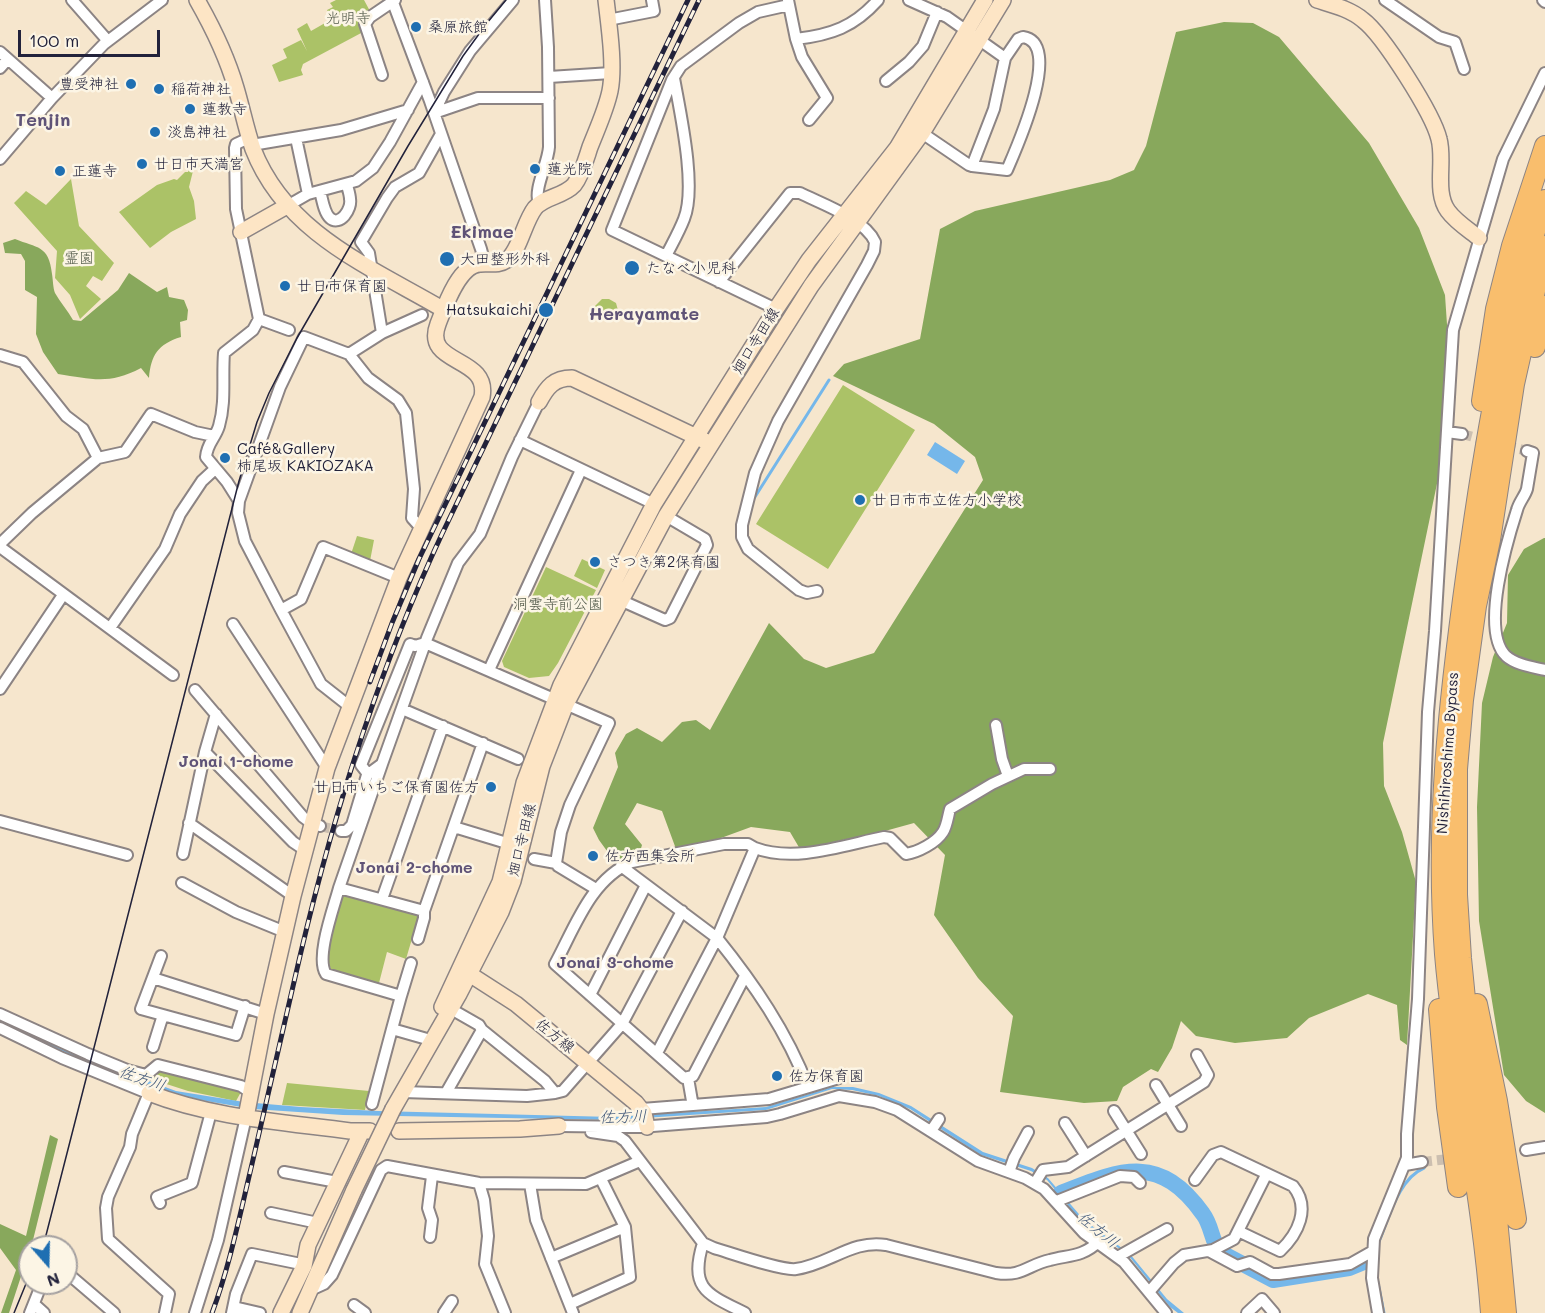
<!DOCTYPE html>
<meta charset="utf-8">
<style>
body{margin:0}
#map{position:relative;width:1545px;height:1313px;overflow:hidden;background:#f6e6cd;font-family:Mali,sans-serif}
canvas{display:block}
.north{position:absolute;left:18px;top:1235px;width:60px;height:60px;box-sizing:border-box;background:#fcf5e5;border:2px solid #a5a1a1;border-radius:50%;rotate:160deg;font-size:16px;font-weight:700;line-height:24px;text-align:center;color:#22223b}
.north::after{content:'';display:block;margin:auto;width:21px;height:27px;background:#1f6fb2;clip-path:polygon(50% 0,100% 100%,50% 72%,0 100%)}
.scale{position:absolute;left:18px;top:30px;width:142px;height:27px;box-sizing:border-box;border:3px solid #22223b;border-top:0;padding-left:8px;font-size:18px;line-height:21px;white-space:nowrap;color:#22223b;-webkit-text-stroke:4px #fcf5e5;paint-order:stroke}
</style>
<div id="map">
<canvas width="1545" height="1313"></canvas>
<div class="north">N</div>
<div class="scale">100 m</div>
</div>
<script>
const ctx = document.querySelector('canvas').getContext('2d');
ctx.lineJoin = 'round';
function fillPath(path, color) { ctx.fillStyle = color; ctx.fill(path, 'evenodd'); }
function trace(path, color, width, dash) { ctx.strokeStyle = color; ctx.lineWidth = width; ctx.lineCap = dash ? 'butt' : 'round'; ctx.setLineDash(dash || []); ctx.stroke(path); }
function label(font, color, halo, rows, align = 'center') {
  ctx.font = font + ' Mali,"Klee One",sans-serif'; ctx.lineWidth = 5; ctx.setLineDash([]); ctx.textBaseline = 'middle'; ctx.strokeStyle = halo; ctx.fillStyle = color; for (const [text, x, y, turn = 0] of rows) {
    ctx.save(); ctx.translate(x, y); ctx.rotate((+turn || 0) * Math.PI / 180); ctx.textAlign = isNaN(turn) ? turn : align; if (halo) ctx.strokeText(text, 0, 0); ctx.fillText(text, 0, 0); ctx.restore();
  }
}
fillPath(new Path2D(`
 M336,0H364L371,13L363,32L303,64L301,70L303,75L279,82L272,65L287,58L283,49L301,40L307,51L297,29L307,23L311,31L332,19L327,10L333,7L330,3Z
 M194,158L196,159L189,187L194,201L196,219L171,232L150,248L119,212L157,185L174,179L177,180L185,172H188Z
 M71,179L79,226L114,263L102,281L93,276L86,286L101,299L80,319L70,295L55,278L57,251L14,203L26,191L46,205Z
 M602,299H609L616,303L619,314L616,320H611L595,312L594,307Z
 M843,385L915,430L828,569L756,524Z
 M357,536L374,540L370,561L351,554Z
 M582,559L605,570L597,588L574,576Z
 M546,567L596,590L558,663L549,676L529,678L504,667L502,661Z
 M345,895L419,915L406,959L387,952L379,983L332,971C322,954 335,919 340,899Z
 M160,1070L232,1088L241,1092L236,1101L188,1091L151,1079Z
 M287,1083L369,1091L365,1110L282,1105Z`), '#abc267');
fillPath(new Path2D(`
 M1224,22L1253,23L1279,37L1369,143L1419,228L1445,295L1450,369L1439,474L1383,743L1384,786L1402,832L1416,882L1407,1045L1400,1040L1397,1005L1368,994L1309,1018L1287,1038L1235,1043L1196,1036L1181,1021L1172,1048L1158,1072L1151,1069L1123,1087L1117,1101L1084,1103L1000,1092L1013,1016L978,978L934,915L945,855L914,823L885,831L800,849L790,832L751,827L721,838L676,849L662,811L637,803L625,824L642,845L639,855L615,862L599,840L593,828L618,767L615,753L626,734L637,728L662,742L682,722L696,720L710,730L769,623L804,659L826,668L874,653L983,480L975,457L934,424L833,376L844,364L920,339L940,229L975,211L1110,180L1134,170L1146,146L1176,32Z
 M15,239C37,248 49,245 52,274C53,280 53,288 55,293C60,302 68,311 73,320L81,321L118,290L129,273L157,292L167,287L169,297L184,300L188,310L187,320L180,322L181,337C158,344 151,355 149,378L141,368C109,385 92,379 58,374L43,352L36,334L37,297L25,290V261L21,254L5,253L3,243Z
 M1544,538H1545V1113L1526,1101L1504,1075L1479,921L1477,807L1482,703L1493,657L1507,623L1508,575L1524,549Z
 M50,1135L58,1139L33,1240L9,1313H1L16,1270L0,1248V1224L26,1236Z`), '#88a85c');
fillPath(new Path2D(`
 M935,442L965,461L957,474L927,455Z
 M0,1017L124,1072L176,1091L244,1102L301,1107L378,1111L613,1117L766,1107L832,1087H853L879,1093L911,1106L983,1152L1032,1168L1048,1178L1084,1220L1130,1254L1167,1299L1184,1313H1178L1170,1307L1128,1255L1082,1222L1047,1180L1031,1171L981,1155L910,1109L879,1096L852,1090L832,1089L766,1110L613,1120L343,1115L253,1109L177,1096L147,1088L77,1060L0,1024Z`), '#75b7ea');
trace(new Path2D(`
 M753,500L829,380
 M1378,1244C1389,1219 1398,1179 1424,1168
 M1359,1265L1367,1268
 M1377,1278L1384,1313`), '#75b7ea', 3);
trace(new Path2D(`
 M1061,1193C1120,1170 1159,1152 1203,1214C1212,1226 1211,1240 1220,1252L1273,1280L1349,1268L1366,1261`), '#75b7ea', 16);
trace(new Path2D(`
 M1462,434L1527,451
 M320,826L341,831
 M1422,1162L1458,1158`), '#ccbfb0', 10, [10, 5]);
const street = new Path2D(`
 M72,0L108,41
 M392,0L430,101L481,249L485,264
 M788,0L796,39L802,57L827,98L809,120
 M909,0L947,17L1005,58
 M1385,0L1439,37L1455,42L1464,69
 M1543,0L1545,2
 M608,20L654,11L652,0
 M796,39C831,35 854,27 878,0
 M0,52L52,98
 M0,68L8,59
 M382,75L365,24L370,17L395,0
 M549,77L611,73
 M886,81L909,62L923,46L937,12
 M434,113L444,92L470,51L513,0
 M434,113L478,98H549
 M922,133L969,165L972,166L1007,170C1016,149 1064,43 1023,37L1018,39L1005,58L994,109L972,166
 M249,138L236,144L235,148L236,209L259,319L289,330
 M296,138L308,194
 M252,145L341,130L408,110
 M0,159L52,98L104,44L162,0
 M320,191C322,198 324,213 330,218C340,227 352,209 350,199C350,195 348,189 347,185
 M539,204C533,189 548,164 549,147L548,47L545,0
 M287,206L308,194L356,181L373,168L390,142L423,82
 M666,256C672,244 679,232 684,219C697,187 680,112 674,78
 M719,282L790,193H800C822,204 865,219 875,242L874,251L867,265L778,421L755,473L742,525V537L748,549L799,590L807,593L817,591
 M776,309L612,230L672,80L681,66L739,23L758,12L789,5
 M382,333L369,253L361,242L387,198L395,187L419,173L441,134
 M349,354L382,333L422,315
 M0,355L23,362L66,416L83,429L98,458L125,452L151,414L195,432L214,436
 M1447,432L1462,434
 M520,440L654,504
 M1527,451L1533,453C1531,465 1529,477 1527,489C1525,496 1519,502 1517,510C1507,541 1480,631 1506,656C1516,665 1533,667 1545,670
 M239,501L227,482L206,457C207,443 215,439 219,426C226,402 222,378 224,353L253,330L259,319
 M0,544L32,513L98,458
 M0,547L173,675
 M620,600L665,620L670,618L707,545L705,539L666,516
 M281,610L301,599L323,547L399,578
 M233,624L327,768
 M110,628L165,549L180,514L202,481L215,469
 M489,670L581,470
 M0,689L63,595
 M195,690L303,817L311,823L320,826
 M349,706L321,684L281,610L245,541L238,513L239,501L280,387L304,337L349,354L368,378L398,400L406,413L414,489L412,518L421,528
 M402,709L518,759
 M996,725L1002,759L1008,776
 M205,752L293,842L305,850
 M382,764L339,888L424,911
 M368,774L361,765L410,644L415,646L425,643L609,723L570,805L561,832L556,863L558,866L596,889
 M0,821L127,855
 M189,823L293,896
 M454,827L510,844
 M341,831H346L352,825L367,775L382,764L427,638L458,563L480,534L512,457L539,402
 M183,854L205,752L216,714
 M534,859L556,863
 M621,866L717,938L657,1053
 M182,883L236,912L285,932
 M339,888C334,907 315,958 326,974L401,996L392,1029L427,1039
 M382,899L443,726
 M418,939L424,918V911L483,743
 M161,956L141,1009L236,1035L245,1006
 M745,976L693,1076L684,1078L555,964C575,927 591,879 632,862L724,844H748L755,848
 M153,978L266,1014
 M590,995L646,885
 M401,996L411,963
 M458,1013L479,1025L482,1030
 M0,1014L88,1054L127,1070L140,1088L149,1093
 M0,1028L62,1058L143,1091
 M153,1047L163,1015
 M127,1070L146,1075L158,1065L241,1086L250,1092
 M688,1078L692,1101
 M1156,1085L1181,1126
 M808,1087C787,1032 754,984 717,938L755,848C795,863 844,845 884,837L890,838L906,854C918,852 936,843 943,832C947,826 948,816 950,809L992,784L1024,769H1050
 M403,1092L527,1096L555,1093L563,1091L622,1024L682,911
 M149,1093L132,1134L130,1147L108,1197L106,1208L108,1239L169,1294L165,1313
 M446,1093L482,1030L545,1081L555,1093
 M372,1104L392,1029
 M642,1109L769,1099L839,1078
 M1114,1111L1141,1154
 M1065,1123L1086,1156
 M559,1126L640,1127L767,1117L780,1114L839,1096L875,1102L897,1110L978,1161L1025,1178L1044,1189L1084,1233L1124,1262L1166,1313
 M931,1131L939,1119
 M591,1132L618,1136L625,1141L703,1243L714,1248C731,1253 782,1271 796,1269C828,1265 853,1239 886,1245L996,1273C1023,1277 1027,1265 1050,1260C1068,1255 1083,1257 1098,1242
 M1526,1150L1545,1147
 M1405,1165L1422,1162
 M284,1172L337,1182
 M1009,1172L1014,1158L1028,1132
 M1195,1180L1213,1155L1221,1152L1293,1186C1311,1208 1298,1234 1280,1251L1238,1231
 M479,1183L484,1200L488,1236L485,1264L505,1313
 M1035,1183L1043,1170L1068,1167L1204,1082L1208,1075L1197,1055
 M530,1184L536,1220L573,1313
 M1057,1201L1120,1176L1134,1177L1140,1183
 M160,1203L157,1197L192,1183L211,1112
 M271,1213L318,1223
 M430,1237L432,1220L428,1208L432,1176
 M703,1243C689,1289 707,1294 745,1313
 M1209,1251L1237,1266L1250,1262L1272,1274H1279L1350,1264L1373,1251
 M1119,1256L1167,1229
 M551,1258L625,1227
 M66,1272L114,1313
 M313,1289L324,1284L332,1275L381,1170L387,1166L479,1183L586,1184L640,1161
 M1149,1292L1174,1263L1184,1255L1213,1250L1234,1239L1266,1175
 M34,1304L44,1313
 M570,1304L630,1277L625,1227L601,1179
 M354,1305L365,1313
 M234,1307L260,1313
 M30,1313L42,1283
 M195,1313L218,1240L246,1117
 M232,1313L236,1294L252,1254L301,1264L304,1266
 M444,1313L452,1301
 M1247,1313L1262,1299L1274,1313
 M1378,1313L1372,1278L1374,1239L1407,1158V1134L1418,999L1428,712L1435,631L1453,330L1503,159L1545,73`);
const secondary = new Path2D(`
 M197,0C213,28 227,57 236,88C242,108 246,129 253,149C286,234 371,267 444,310
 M1317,0C1333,5 1350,9 1363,20C1383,35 1433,114 1439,139C1445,161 1434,192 1448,211C1456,222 1469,230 1479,238
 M241,232L287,206
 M539,402C547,387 554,378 572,378L705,441
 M460,968L516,1004L636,1103L644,1113L647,1127
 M442,1007L500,882L524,783L561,685L654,504L776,309L809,260L897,148L985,0
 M149,1093C213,1118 283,1122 350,1131H370
 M393,1109L459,994L501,912L513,881L542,766L566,704L666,516L811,286L922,133L1003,0
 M246,1117L266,1014L293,896L327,768L399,578L482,397C490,355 422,366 438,324C445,306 459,265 480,264C490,263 498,266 507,260C520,250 524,222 535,208C545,196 563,197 574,185C582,175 586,159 590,147C597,129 606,110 610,91C615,66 609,26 606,0
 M399,1131L520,1129L559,1126
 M281,1313L304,1266L308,1245L362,1131
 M300,1313L354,1190`);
const highway = new Path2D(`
 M1535,347L1545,306
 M1482,401L1496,309L1512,246L1545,146
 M1477,1004L1497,1101L1516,1219
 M1439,1009L1447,1107L1458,1187
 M1491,1313C1482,1192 1455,1074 1445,954C1435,823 1449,700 1467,570C1484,446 1505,319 1545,200
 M1506,1313L1495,1198L1467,1019L1461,958L1457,895V769L1463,700L1476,606L1490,540L1514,384L1545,246`);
trace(street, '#8c8484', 14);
trace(secondary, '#8c8484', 18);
trace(highway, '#8c8484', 22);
trace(street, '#fff', 10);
trace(secondary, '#fde5c5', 15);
trace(highway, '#f9be6d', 20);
trace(new Path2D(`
 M43,1247L239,481L257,422L269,393L297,338L408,146L463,56L487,23L506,0
 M14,1313L30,1274`), '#22223b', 1.5);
const rail = new Path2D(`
 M370,682L392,623L419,559L688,0
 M212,1313C230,1265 240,1214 252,1164C268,1094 284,1025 300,956C334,811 379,669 442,534L699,0`);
trace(rail, '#22223b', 5);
trace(rail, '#fcf5e5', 3, [9]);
const secondaryBridge = new Path2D(`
 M354,1190L393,1109`);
trace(secondaryBridge, '#8c8484', 18, []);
trace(secondaryBridge, '#fde5c5', 15);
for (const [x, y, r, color] of [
 [416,27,6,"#1f6fb2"],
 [131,84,6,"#1f6fb2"],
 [159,89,6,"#1f6fb2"],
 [190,109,6,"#1f6fb2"],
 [155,132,6,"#1f6fb2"],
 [142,164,6,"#1f6fb2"],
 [535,169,6,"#1f6fb2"],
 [60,171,6,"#1f6fb2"],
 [447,259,8,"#1f6fb2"],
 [632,268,8,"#1f6fb2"],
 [285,286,6,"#1f6fb2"],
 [546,310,8,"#1f6fb2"],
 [225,458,6,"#1f6fb2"],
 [860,500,6,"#1f6fb2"],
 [595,562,6,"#1f6fb2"],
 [491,787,6,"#1f6fb2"],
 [593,856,6,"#1f6fb2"],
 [777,1076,6,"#1f6fb2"]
]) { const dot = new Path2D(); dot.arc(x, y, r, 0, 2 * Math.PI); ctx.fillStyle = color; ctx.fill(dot); trace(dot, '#fcf5e5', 2); }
label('15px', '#525a4a', '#fcf5e5', [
 ["光明寺",348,18],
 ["霊園",79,258],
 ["洞雲寺前公園",558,604]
]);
label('15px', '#22223b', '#fcf5e5', [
 ["桑原旅館",428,27],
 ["豊受神社",119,84,"right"],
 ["稲荷神社",171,89],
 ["蓮教寺",202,109],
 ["淡島神社",167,132],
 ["廿日市天満宮",154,164],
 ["蓮光院",547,169],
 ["正蓮寺",72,171],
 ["大田整形外科",460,259],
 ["たなべ小児科",646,268],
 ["廿日市保育園",297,286],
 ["Hatsukaichi",532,310,"right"],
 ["Café&Gallery",237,449],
 ["柿尾坂 KAKIOZAKA",237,466],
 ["廿日市市立佐方小学校",872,500],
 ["さつき第2保育園",607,562],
 ["廿日市いちご保育園佐方",479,787,"right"],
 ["佐方西集会所",605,856],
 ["佐方保育園",789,1076]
], 'left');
label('15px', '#22223b', '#fcf5e5', [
 ["畑口寺田線",756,341,-58],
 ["Nishihiroshima Bypass",1448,753,-86],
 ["畑口寺田線",522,840,-76],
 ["佐方線",555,1036,39]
]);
label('bold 16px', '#5f5377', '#fcf5e5', [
 ["Jonai 1-chome",236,762],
 ["Jonai 2-chome",414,868],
 ["Jonai 3-chome",615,963]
]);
label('italic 16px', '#3f5678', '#fcf5e5', [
 ["佐方川",142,1079,19],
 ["佐方川",623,1117,-2],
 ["佐方川",1098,1230,39]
]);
label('bold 18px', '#5f5377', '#fcf5e5', [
 ["Tenjin",43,120],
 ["Ekimae",482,232],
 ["Herayamate",644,314]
]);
</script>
